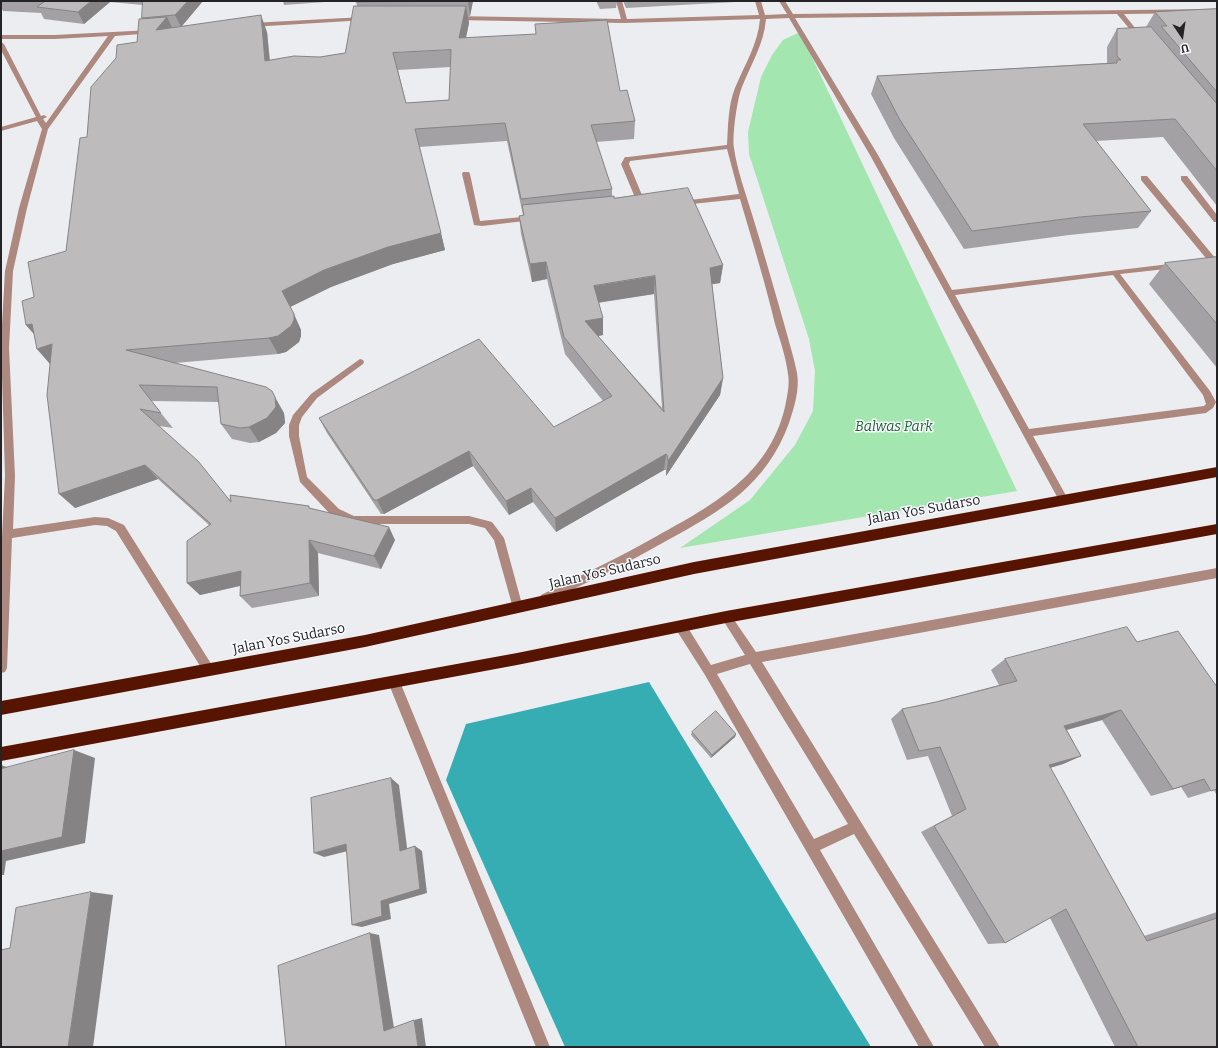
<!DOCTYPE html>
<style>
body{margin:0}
#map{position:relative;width:1218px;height:1048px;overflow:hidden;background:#ecedf1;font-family:Bitter,serif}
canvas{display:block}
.frame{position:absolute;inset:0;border:2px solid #242426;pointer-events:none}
.north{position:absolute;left:1162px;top:16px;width:40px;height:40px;-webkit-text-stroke:3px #f9fafe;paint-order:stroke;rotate:167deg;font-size:11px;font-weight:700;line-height:16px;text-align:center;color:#242426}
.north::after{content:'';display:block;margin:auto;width:14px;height:18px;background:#242426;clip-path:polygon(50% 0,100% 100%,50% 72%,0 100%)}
</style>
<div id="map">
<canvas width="1218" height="1048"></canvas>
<div class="frame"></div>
<div class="north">U</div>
</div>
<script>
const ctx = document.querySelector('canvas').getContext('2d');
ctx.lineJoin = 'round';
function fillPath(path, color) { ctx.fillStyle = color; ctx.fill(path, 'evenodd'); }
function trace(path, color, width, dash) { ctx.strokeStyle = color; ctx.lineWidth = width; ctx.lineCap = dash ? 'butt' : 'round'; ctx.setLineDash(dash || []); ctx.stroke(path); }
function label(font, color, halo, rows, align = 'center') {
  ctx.font = font + ' Bitter,serif'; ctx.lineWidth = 3; ctx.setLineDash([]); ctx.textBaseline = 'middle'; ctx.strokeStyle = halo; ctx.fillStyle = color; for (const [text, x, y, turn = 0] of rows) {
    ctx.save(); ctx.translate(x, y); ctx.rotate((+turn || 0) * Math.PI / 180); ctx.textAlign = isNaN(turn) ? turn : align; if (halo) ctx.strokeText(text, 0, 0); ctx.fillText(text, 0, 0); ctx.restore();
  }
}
fillPath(new Path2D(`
 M800,32L1017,491L680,548L750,500L795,445L813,411L815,371L809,339L749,154L748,132L761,77L772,55L783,40Z`), '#a3e6af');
fillPath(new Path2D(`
 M649,682L871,1047H565L446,780L466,724Z`), '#36adb3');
fillPath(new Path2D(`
 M616,1H622L627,19L759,15L755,1H761L765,15L787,14L779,1H785L793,14L1217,9V13L1124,14L1143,38L1140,40L1138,39L1117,14L795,18L878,155L952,290L1178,263V267L1175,268L1120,274L1210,391L1216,402L1213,408L1206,413L1033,436L1069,501L1067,504L1064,505L1061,504L870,155L789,18L766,19C764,44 751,64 742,87C737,99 732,136 734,148C737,170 745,191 751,211C763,250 774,288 785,327C789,342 794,358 797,373C800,389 794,408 789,423C766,486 721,511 666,541C628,563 588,582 549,601L545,603L541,601L540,598L541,595C580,576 620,557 657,536C713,505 769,475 785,407C787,397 790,384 788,374C786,357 780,340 775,324C765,282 752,240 740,199L682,205L678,203L682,201L739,194L727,149L630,161L629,164L647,207L643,209L639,207L621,164L625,157H628L727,145C728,127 728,105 735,88C745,64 758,44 760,19L624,23L454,20L451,18L454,16L621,19ZM1113,275L1203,395L1206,404L1204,406L1029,429L955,295Z
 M364,17L367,19L366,20L251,27L248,25L251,23Z
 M151,30L154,32L153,33L115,36L48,129L27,208L13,271L9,348L15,476L13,529L95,517L108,518L124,525L215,670L213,674L209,675L205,674L116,531L107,526L95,525L12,538L7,668L5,672L1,673V558L5,476L1,343L5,271L19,208L42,129L37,121L1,131V127L36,117L1,50V42L4,44L41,116L44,115L47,117L43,119L46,123L108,36L55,39H1V35H55Z
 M463,172H469L470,174L480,221L533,216L537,218L533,220L482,226L474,225L462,174Z
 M1141,176H1147L1216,259V263H1210L1141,180Z
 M1181,176H1187L1217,215V222H1214L1181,180Z
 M360,359L363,360L364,362L363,364L317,398L302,417L299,425V436L307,477L339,509L354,516H469L492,522L504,538L523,608L522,611L518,613L514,611L513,608L494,540L485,528L469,524H353L331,515L300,482L289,436V425L293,415L311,394Z
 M1217,568V578L762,662L1000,1047H985L854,834L820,850L934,1047H919L705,675L677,631L676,627L677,623L681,622L685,623L711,665L745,655L721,617L722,614L726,612L730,614L756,652ZM750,664L848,824L814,839L717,674Z
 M394,677L398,678L400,682L550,1047H536L388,682L390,678Z`), '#ac887e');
fillPath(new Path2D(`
 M1217,467V477L694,574L365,647L1,715V701L365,635L694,562Z
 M1217,524V534L726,623L517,665L1,761V747L517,653L726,611Z`), '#571400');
fillPath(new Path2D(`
 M1,1H203L182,26L267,32L270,60L320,57L345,53L357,6L356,1H473L470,16H468L469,23L466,38L620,91L635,121L634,139L596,142L612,189V196L723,265L720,283L712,284L723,378L720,395L666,476V470H664L556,532L533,502L509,515L473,466L384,514H381L327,433L319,418L554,427L603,401L565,354L547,279L532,282L521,234L519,216L523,215L507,141L419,147L445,250L393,264L331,287L290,307L301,330V336L299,342L286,352L278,354L175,363L284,413L285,423L276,433L259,442L250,443L232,439L221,424L219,402L151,401L173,428L159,426L231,501L310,508L395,540L381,569L318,553L319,596L252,608L240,596V586L200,595L187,583L209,525L158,479L75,508L50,364L37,349L34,334L26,325L34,297L66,251L87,137L137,42L142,19V18L143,5L110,2L84,24L44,19L41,13L3,11L1,7ZM451,67L449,100L406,103L398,70ZM654,294L662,408L598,336L603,335L598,303Z
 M283,1H339L284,5Z
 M596,1H617L616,8L600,9Z
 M623,1H754L626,8Z
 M1217,9V206L1163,137L1096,141L1151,211L1138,228L1069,235L964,249L894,138L871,94L877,76L1107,63V47L1117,29L1146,27L1155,12Z
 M1217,257V368L1149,284L1165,263Z
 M1137,642L1217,687V796L1214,790L1188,798L1181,787L1151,796L1102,720L1067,730L1081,756L1063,764L1050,768L1144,936L1217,912V1047H1115L1050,918L1005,943L988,944L921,832L952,816L928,756L907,760L891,719L902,709L936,702L999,685L991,670L1005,659Z
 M692,732L736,734L735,737L711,758L691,735Z`), '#a3a1a3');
fillPath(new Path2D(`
 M91,1H110V2L84,24L78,12Z
 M188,1H203L181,27L175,15Z
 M468,1H473L470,16Z
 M466,6L469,23L462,55L459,38Z
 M261,15L267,32L271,78L265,61Z
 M167,17L175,34L156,30Z
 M441,233L445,250L393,264L331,287L290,307L282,291L324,270L388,247Z
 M546,262L547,279L532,282L530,264Z
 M723,265L720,283L707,285L710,268Z
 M655,276L654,294L594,303V286Z
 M294,314L301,330V336L299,342L286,352L278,354L269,338Z
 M603,318V335L586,338L585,321Z
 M32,324L41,342L26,325Z
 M52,344L51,365L37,349Z
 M723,378L720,395L666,476L668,461Z
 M275,397L284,413L285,423L276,433L259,442L249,427Z
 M469,451L473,466L384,514L377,500Z
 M666,454L664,470L556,532L555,518Z
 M145,465L158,479L75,508L59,494Z
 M531,488L533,502L509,515L506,501Z
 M389,527L395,540L381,569L374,556Z
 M309,540L318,553L319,596L310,583Z
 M241,571L252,583L200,595L187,583Z
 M1121,710L1102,720L1047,735L1064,726Z
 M736,734L735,737L711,758L712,755Z
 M74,750L95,758L85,843L6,861L4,875H1V851Z
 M1081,756L1063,764L1032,773L1049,765Z
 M1,765L17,771L1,774Z
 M391,778L399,785L408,855L400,851Z
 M1204,779L1181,787L1151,796L1173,789Z
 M346,844L356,849L324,857L314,853Z
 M415,846L422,851L427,893L389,904L391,919L362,927L352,925L381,901Z
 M91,892L113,895L93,1047H68Z
 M370,933L379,935L394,1028L384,1031Z
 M422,1018L426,1047H418L414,1020Z`), '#858384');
const building = new Path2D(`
 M30,1H91L78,12L37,7L44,2Z
 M143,1H188L175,15L142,18Z
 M356,1H468L356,2Z
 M354,6H466L459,38L536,34L535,24L607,20L620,91L627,90L635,121L591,125L612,189L521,199L505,123L415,129L441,233L388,247L324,270L282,291L294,314V320L291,326L278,336L269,338L126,350L266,387L272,391L275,397L276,407L267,418L249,427L240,428L221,424L217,387L139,385L161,413L140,409L198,461L231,502L230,495L309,506V508L389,527L374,556L309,540L310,583L240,596L241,571L187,583V541L211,524L145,465L59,494L47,395L52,344L37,349L32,324L26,325L22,301L34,297L28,262L66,251L80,138L87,137L91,87L116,58L117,45L137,42L139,19L167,17L156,30L261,15L265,61L294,56L320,57L345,53ZM451,50L449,100L406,103L393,53Z
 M1217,9V92L1161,26H1167L1155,12Z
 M1151,27L1217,104V171L1175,119L1083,124L1151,211L1080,217L972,231L900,120L877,76L1117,63V60H1121L1117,56V29Z
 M688,188L723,265L710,268L723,378L668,461L667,455L666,454L555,518L531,488L506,501L469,451L377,500H374L319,418L479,339L554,427L612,396L564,337L546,262L530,264L519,216L524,215L522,205L614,196V198ZM655,276L664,412L585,321L603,318L594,286Z
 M1217,257V324L1165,263Z
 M1127,627L1137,642L1178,631L1217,687V789L1211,791L1204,779L1173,789L1121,710L1064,726L1081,756L1049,765L1147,941L1217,918V1047H1138L1066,909L1005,943L934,826L966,809L940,747L919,751L902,709L936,702L1017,681L1005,659Z
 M716,711L736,734L712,755L692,732Z
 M74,750L62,837L1,851V769Z
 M391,778L400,851L415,846L420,889L381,901L382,916L352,925L346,844L314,853L311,798Z
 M91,892L68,1047H1V950L10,948L16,908Z
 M370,933L384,1031L414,1020L418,1047H286L278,966Z`);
fillPath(building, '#bebbbd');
trace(building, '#858384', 1);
label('italic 14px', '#1c6331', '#f9fafe', [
 ["Balwas Park",894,427]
]);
label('14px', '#242426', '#f9fafe', [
 ["Jalan Yos Sudarso",924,510,-10],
 ["Jalan Yos Sudarso",605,572,-13],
 ["Jalan Yos Sudarso",289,639,-11]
]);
</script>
